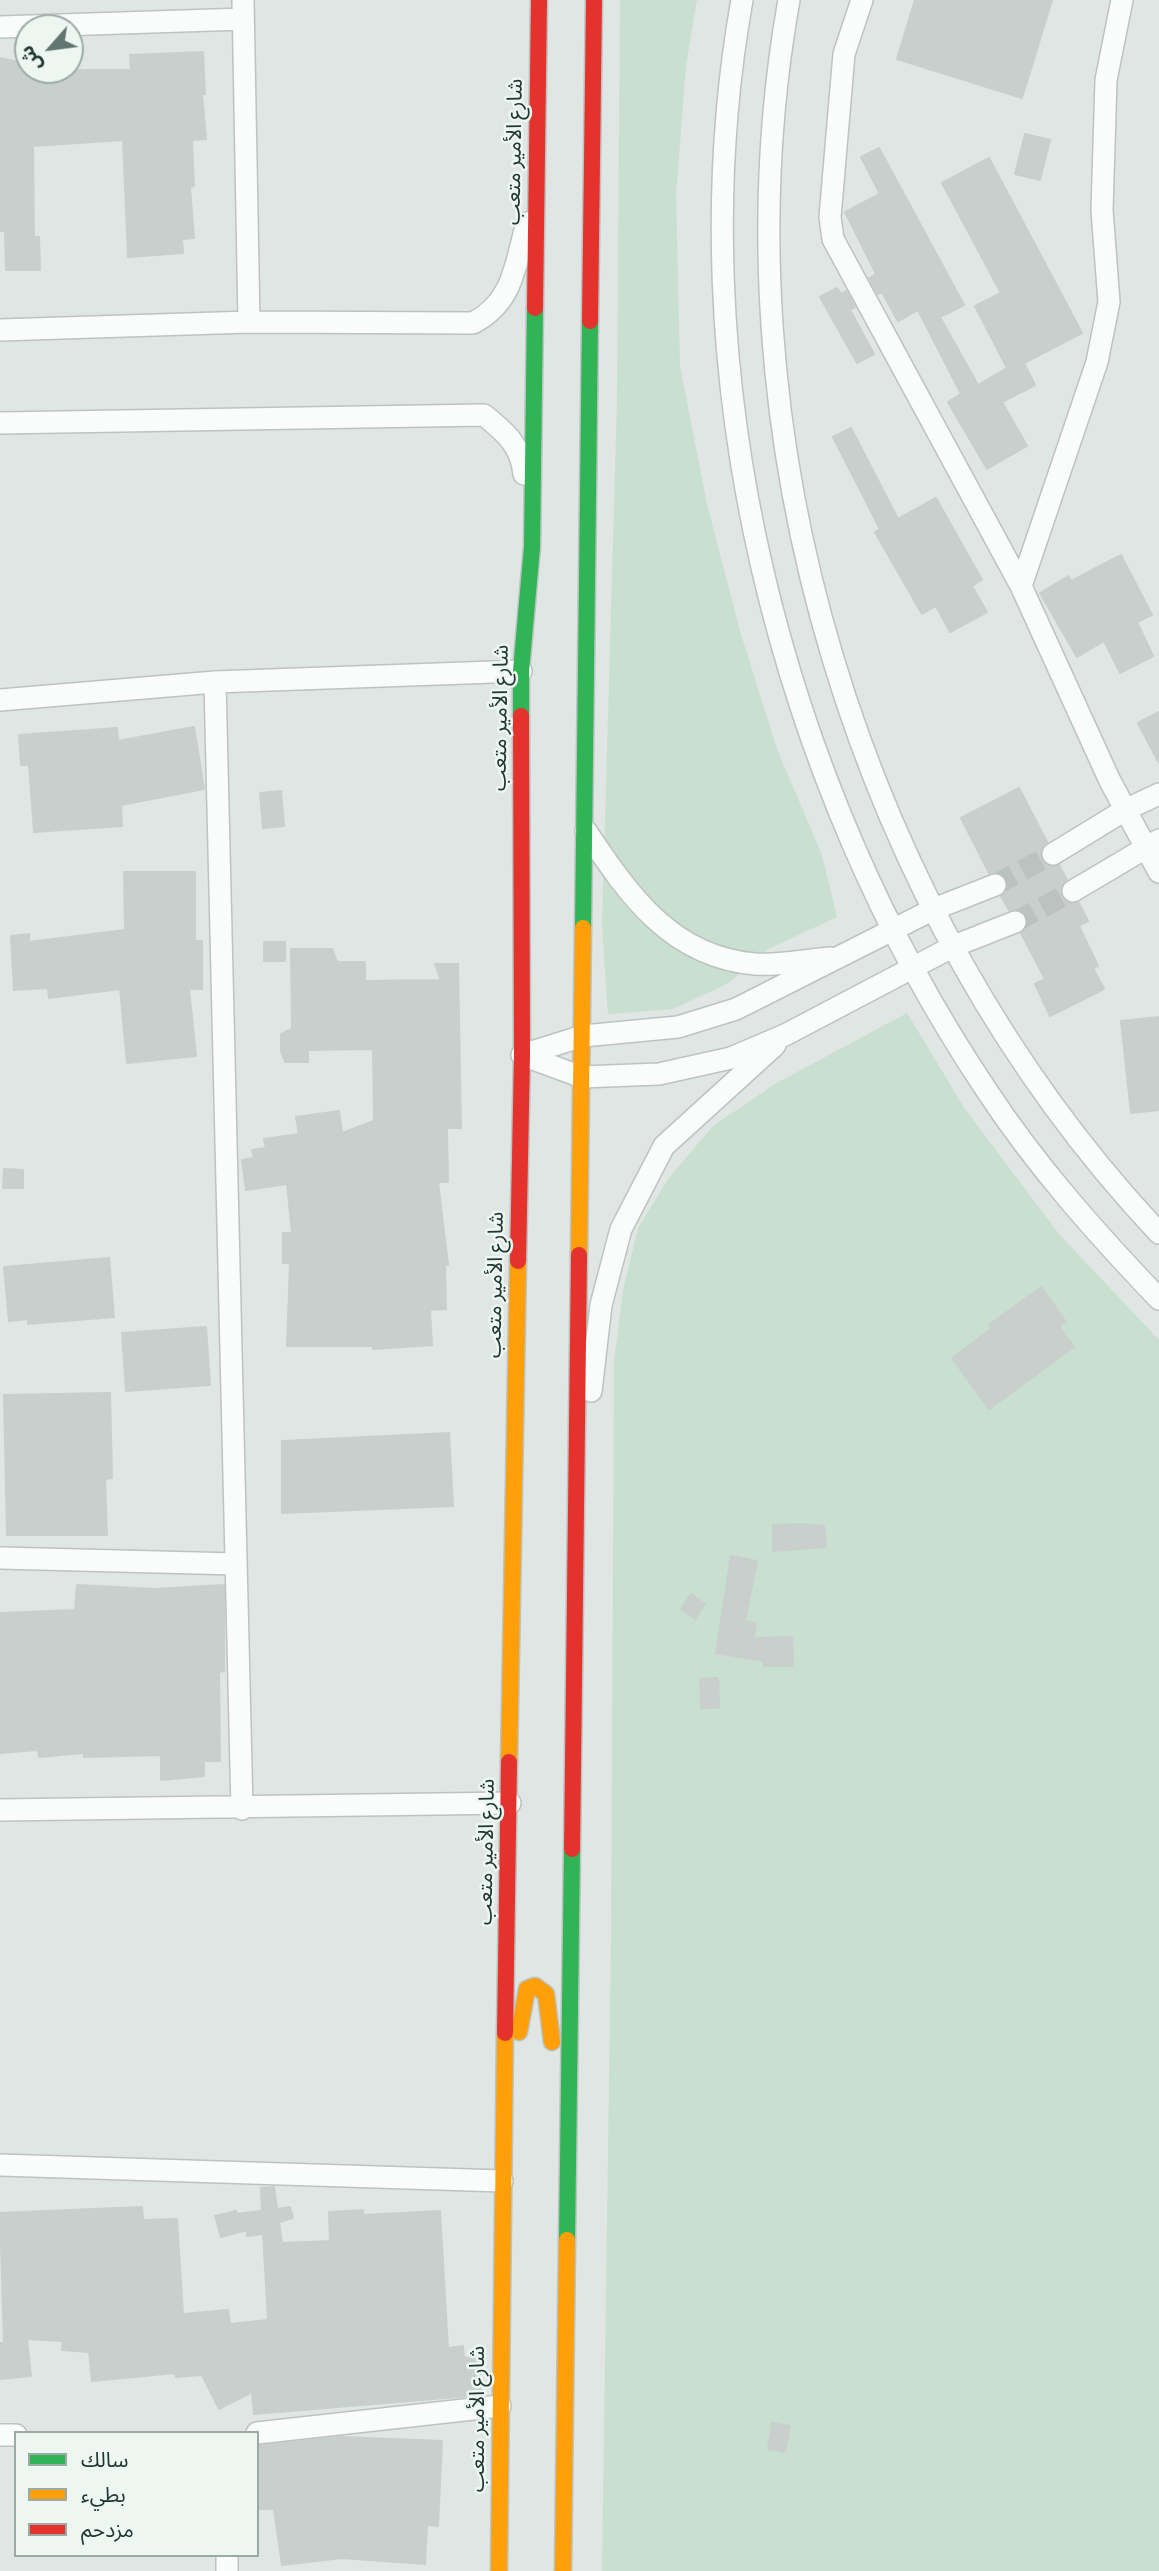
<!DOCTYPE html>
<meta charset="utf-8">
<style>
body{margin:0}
#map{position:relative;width:1159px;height:2571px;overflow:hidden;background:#e0e6e3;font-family:"Source Sans 3","Noto Sans Arabic",sans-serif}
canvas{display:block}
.legend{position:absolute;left:14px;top:2431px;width:245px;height:126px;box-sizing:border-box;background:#eef6f2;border:2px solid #9caaa5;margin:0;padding:9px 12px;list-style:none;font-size:21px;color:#203832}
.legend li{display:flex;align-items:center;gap:14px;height:35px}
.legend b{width:35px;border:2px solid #9caaa5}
.north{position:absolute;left:14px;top:14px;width:70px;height:70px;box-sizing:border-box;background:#eef6f2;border:2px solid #9caaa5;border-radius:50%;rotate:242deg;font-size:19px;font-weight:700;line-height:28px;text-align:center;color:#203832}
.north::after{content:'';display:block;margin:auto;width:24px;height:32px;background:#637570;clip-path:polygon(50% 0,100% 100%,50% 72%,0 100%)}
</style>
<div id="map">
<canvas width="1159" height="2571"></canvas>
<ul class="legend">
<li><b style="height:9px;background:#30b455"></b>سالك</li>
<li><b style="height:9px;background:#ff9f0a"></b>بطيء</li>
<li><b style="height:9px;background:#e5322d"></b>مزدحم</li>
</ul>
<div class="north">ش</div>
</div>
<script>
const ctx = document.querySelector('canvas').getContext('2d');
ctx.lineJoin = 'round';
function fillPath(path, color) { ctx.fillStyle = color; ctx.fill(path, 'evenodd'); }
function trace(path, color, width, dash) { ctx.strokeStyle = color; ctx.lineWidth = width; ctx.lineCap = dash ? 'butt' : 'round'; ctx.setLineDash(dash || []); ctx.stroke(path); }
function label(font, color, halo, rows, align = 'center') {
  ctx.font = font + ' "Source Sans 3","Noto Sans Arabic",sans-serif'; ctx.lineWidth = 5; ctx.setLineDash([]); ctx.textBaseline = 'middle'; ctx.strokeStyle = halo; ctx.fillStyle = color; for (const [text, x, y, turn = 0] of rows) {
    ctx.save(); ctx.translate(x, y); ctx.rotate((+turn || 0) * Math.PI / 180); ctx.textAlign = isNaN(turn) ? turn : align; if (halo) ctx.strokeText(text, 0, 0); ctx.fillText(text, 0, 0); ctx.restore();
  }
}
fillPath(new Path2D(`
 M620,0H697L686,65L676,195L680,366L707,504L740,631L777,749L822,855L837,917L768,949L729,983L673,1009L608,1014L602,926L617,401Z
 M907,1013L965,1109L1059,1234L1159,1340V2571H602L611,1943L614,1362L623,1290L638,1228L668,1179L713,1126L775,1084Z`), '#c9dfd0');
const building = new Path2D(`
 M915,0H1052L1022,98L897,59Z
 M203,52L205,94H202L206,139L192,140L194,186L190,187L194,238L182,239L183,253L128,257L123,140L33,146L34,237H39L40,270H6L5,231H0V58L27,64L28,70H131L130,55Z
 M1025,134L1050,140L1040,180L1015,174Z
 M879,148L964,305L940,317L978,385L1007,368L975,306L1001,293L942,183L989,158L1082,333L1024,363L1035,385L1002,402L1027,446L987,469L948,402L961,394L918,310L898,321L882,292L878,294L869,278L876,274L845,212L880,194L861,157Z
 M837,288L841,294L846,291L855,307L850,310L874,354L857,363L820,297Z
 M851,428L898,519L936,498L982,580L972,586L987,612L950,632L936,606L922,614L875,532L880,529L833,437Z
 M1121,555L1152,615L1137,622L1153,656L1120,673L1104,641L1077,657L1040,593L1069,576L1071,581Z
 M1159,712V763L1138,723Z
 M194,727L204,789L121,805L122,826L34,832L29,765H21L19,735L117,728L118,741Z
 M1019,788L1047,842L1041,848L1042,860L1047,866L1059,865L1067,880L1061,885V897L1067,903H1079L1088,921L1079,926L1098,966L1093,968L1104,989L1050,1016L1035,984L1045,979L1021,933L1028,925L1027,917L1018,909L1009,910L1001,896L1008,888L1007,880L998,872L989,873L961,818Z
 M281,791L284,826L263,828L260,793Z
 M124,872H195V941H202V989H189L196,1056L127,1063L120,989L49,998L48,988L14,990L11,936L29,934V942L125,930Z
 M264,942H285V961H264Z
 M291,949H332L337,962H365V981L441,980L435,964H458L461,1128H447L448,1182H438L448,1265H445L446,1309L430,1310L432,1345L373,1349L372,1346H287L290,1263H283V1233H292L287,1184L246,1190L242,1160L254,1158L252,1150L266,1148L264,1139L299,1134L296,1117L339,1111L342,1133L374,1121L373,1049L308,1050V1062H285L281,1051V1034L292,1029Z
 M1159,1017V1110L1131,1113L1121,1021Z
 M4,1169L23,1170V1188H3Z
 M109,1258L114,1317L28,1324V1319L9,1321L4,1267Z
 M1041,1287L1066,1322L1059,1326L1074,1347L989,1409L952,1358L992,1328L989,1325Z
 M206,1327L210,1385L126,1391L122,1333Z
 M110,1393L112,1478L105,1479L107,1535H7L4,1395Z
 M449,1433L453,1506L282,1513V1441Z
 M801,1524L824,1526L826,1547L773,1551V1525Z
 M731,1556L757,1561L745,1621L756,1623L754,1638L792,1637L793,1666H764V1661L716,1653Z
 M77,1585L155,1589L224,1585V1671L219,1672L220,1761H204V1776L161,1780V1755L84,1757V1753L39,1757L38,1750L0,1753V1613L75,1610Z
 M691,1594L705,1604L695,1619L681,1609Z
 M718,1678L719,1708H701L700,1679Z
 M274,2187L277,2209L290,2207L293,2218L279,2222L282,2243L330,2241L329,2212L363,2210V2215L440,2211L448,2348L463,2346L464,2358L479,2357L481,2395L254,2414L252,2392L219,2409L202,2375L176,2377L175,2373L92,2381L89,2352L62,2350L63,2341L27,2339L31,2376L0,2379V2343H4L0,2213L142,2207L143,2220L177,2219L183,2314L228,2310L230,2324L268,2320L263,2234L247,2236V2230L221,2237L215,2216L236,2211V2214L262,2211L261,2188Z
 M772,2423L790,2426L785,2452L768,2449Z
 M340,2437L442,2441L438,2526L427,2525L425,2564L342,2558L282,2565L274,2509H257V2446Z`);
fillPath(building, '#c9cfcc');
trace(building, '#c9cfcc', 2);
trace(new Path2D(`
 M995,885L1053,854
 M1015,922L1073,891`), '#bac3c0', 21, [21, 10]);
const street = new Path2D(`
 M243,0L249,322
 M742,0C676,368 780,783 987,1091C1037,1167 1097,1234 1159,1299
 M789,0C712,429 860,916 1159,1233
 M862,0L844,54L830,217L833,239L1021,586L1110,781L1159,872
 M0,27L243,19
 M0,330L249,322L473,323C514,302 515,264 527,223
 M0,423L484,415C505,432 521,445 524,474
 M1021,586L1097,362L1109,302L1102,210L1106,80L1122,0
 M215,682L242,1809
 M0,700L215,682L521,671
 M586,831C629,895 671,957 755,964C779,966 806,960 830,958
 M1053,854L1125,810L1159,794
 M1073,891L1159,840
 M522,1055L582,1077L659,1074L731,1058L785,1035L954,946L1015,922
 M522,1055L583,1036L678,1027L736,1009L934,909L995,885
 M591,1391L601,1305L621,1229L664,1146L775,1045
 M0,1558L236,1564
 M0,1810L510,1803
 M0,2165L502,2181
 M257,2433L500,2406
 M0,2435H16
 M227,2571V2555`);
const fast = new Path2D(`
 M521,716V671L532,547L535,308
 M583,928L590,321
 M567,2240L572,1849`);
const slow = new Path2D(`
 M579,1255L583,928
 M509,1762L518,1261
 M519,2032L527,1989L535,1986L546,1994L552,2042
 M499,2571L505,2033
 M563,2571L567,2240`);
const jam = new Path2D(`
 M535,308L539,0
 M590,321L594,0
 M518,1261L522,1055L521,716
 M572,1849L579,1255
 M505,2033L509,1762`);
trace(street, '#bdc3c0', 24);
trace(fast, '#bbc3c0', 19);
trace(slow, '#bbc3c0', 19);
trace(jam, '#bbc3c0', 19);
trace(street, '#fafbfb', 21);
trace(fast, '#30b455', 16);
trace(slow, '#ff9f0a', 16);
trace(jam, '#e5322d', 16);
label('21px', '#203832', '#eef6f2', [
 ["شارع الأمير متعب",516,152,-89],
 ["شارع الأمير متعب",502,718,-89],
 ["شارع الأمير متعب",497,1285,-89],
 ["شارع الأمير متعب",488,1852,-89],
 ["شارع الأمير متعب",479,2419,-90]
]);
</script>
